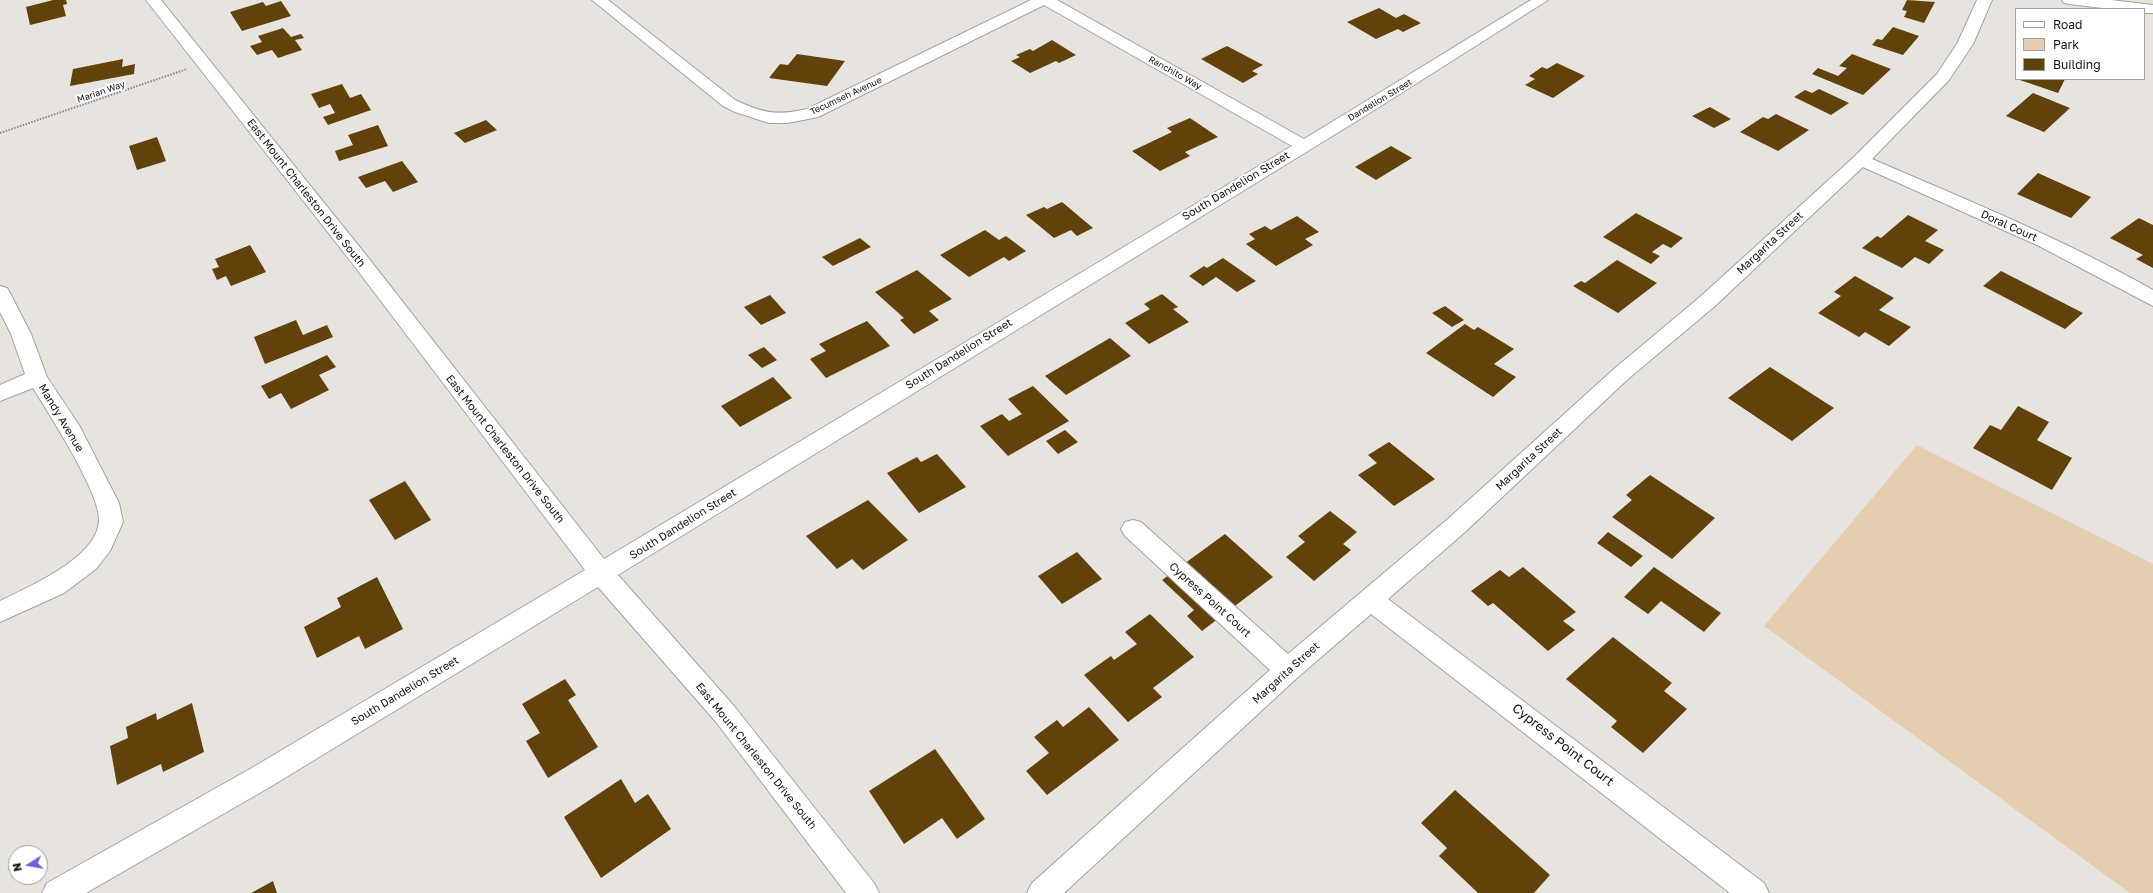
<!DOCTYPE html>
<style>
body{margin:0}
#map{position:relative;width:2153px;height:893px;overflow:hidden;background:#e7e4e0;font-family:"Golos Text",sans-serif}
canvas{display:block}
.legend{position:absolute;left:2015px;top:8px;width:130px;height:72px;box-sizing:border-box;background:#fff;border:1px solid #a1a09f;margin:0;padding:5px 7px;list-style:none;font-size:12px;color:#131210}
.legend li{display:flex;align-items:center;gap:8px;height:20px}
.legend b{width:20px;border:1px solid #a1a09f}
.north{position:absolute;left:8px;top:845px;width:40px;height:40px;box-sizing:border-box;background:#fff;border:1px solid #a1a09f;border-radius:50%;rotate:259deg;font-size:11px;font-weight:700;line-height:16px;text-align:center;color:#131210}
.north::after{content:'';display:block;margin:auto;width:14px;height:18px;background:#725fd9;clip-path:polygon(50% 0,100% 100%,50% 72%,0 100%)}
</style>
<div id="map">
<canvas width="2153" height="893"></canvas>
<ul class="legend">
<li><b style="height:5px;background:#fff"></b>Road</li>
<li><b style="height:11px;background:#e5ceaf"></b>Park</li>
<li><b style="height:11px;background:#61420a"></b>Building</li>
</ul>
<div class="north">N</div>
</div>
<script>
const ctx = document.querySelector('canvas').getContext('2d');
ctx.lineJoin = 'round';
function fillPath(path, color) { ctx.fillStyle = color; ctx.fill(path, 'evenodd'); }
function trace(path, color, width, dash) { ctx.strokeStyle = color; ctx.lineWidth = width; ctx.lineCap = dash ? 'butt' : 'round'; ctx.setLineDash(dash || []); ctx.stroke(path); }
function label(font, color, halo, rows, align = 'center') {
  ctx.font = font + ' "Golos Text",sans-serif'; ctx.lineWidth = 4; ctx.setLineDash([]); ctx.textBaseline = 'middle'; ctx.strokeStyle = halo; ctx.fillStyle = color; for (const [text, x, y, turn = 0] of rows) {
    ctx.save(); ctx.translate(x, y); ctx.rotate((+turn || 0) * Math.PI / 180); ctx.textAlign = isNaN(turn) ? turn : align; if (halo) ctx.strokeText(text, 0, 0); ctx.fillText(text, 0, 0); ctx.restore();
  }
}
fillPath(new Path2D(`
 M1917,445L2153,564V893H2130L1764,626Z`), '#e5ceaf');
fillPath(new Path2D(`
 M53,0H66L67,4L63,5L66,16L30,25L26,7Z
 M1907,0L1935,2L1924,23L1904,17L1907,11L1902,10Z
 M281,1L291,16L242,31L230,12L263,2L266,6Z
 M1379,8L1396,18L1404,14L1421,23L1403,32L1398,29L1376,39L1347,22Z
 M1893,27L1919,36L1903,55L1872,45L1877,39L1882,40Z
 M283,28L291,37L301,34L304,38L295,40L302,50L278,58L272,50L257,55L250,46L262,42L258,36Z
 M1052,40L1076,55L1059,63L1056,61L1030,73L1011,61L1020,57L1016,55L1030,49L1033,51Z
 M1227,46L1263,65L1252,71L1258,74L1243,83L1201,59Z
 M797,54L845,61L827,86L769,78L780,64L788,65Z
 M1852,54L1891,69L1863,95L1812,74L1818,68L1838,76L1847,68L1839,66Z
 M123,59L122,67L135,64L134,74L70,86L73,69Z
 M1557,63L1585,76L1553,98L1525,85L1535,79L1529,76L1542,67L1547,69Z
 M2017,79H2065L2058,93Z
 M342,84L350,98L361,94L371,110L328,125L323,117L335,113L330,104L319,108L311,94Z
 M1819,89L1849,103L1831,115L1794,97L1805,90L1812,93Z
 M2033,93L2070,108L2044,132L2006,116Z
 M1710,107L1731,119L1714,128L1692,116Z
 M1776,114L1809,130L1778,151L1740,132L1763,117L1768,119Z
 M1190,118L1218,137L1185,152L1190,156L1160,171L1132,151L1172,132L1167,128Z
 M486,120L497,130L465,143L454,133Z
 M378,125L388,146L339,161L335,151L353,145L348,135Z
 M157,137L166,161L137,170L129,146Z
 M1391,146L1412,158L1376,180L1355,167Z
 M402,161L418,182L393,192L385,181L366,188L358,177Z
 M2038,173L2091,197L2071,218L2017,194Z
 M1062,202L1093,228L1077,236L1071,230L1054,238L1026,215L1044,207L1047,209Z
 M1636,213L1683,238L1671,248L1663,244L1652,252L1660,256L1651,264L1603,237Z
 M1908,215L1938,230L1925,241L1944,250L1929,264L1915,257L1902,268L1862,248L1877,236L1881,238Z
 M1297,216L1319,232L1305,239L1313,245L1276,266L1246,244L1255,239L1249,234L1265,226L1271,230Z
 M2139,218L2153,225V268L2136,259L2143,255L2110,238Z
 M985,230L999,240L1006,236L1026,251L1009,261L1004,257L969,277L940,255Z
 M860,238L871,247L833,266L822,257Z
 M250,245L266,272L231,286L226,276L217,280L212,269L219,267L215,259Z
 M1223,258L1256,281L1237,292L1216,277L1203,286L1189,276L1204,266L1207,268Z
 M1617,260L1657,283L1618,313L1573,286L1581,281L1585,283Z
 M917,270L952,299L929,311L939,320L914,334L900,320L904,318L875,292Z
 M2001,271L2083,313L2065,329L1983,286Z
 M1855,276L1894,298L1879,310L1911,327L1889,346L1865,332L1859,337L1818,313L1841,296L1834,292Z
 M1162,294L1178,307L1173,309L1189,322L1149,344L1125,323L1150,309L1144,304Z
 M770,295L786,313L761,325L744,307Z
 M1445,306L1464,320L1452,327L1432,313Z
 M296,320L303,335L327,325L333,337L265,364L254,337Z
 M867,321L890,346L826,378L810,359L826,351L819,344Z
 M1465,324L1474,330L1478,327L1514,349L1494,364L1516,377L1493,397L1426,353Z
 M1110,338L1131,356L1066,395L1045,376Z
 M764,347L777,360L762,368L748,355Z
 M327,355L336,367L319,375L329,390L291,409L281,393L269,399L261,386Z
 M1770,367L1834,408L1792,441L1728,398Z
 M773,377L792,398L740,427L721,406Z
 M1033,386L1069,421L1008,456L980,426L1002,414L1009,421L1022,414L1008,399Z
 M2018,406L2049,422L2037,440L2072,458L2052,490L1973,448L1990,425L2001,430Z
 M1065,430L1078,442L1058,454L1046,441Z
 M1389,442L1435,479L1394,506L1358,475L1377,463L1368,455Z
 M937,454L966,487L919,513L887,473L917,457L921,462Z
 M1650,475L1715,518L1672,559L1612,517L1632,500L1626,495Z
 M405,481L431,520L395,540L369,500Z
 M868,500L908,540L863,570L852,559L837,569L806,536Z
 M1330,511L1357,532L1343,544L1351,550L1314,581L1286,557L1305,542L1298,536Z
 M1608,532L1643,556L1631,567L1597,543Z
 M1225,534L1273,577L1202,631L1187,616L1194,610L1162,580Z
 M1077,552L1102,579L1062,604L1038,576Z
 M1523,567L1576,612L1563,621L1575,630L1548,651L1493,603L1488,606L1471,591L1500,570L1509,577Z
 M1654,567L1721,613L1704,632L1661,601L1648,614L1624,597Z
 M377,577L403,629L365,649L359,636L317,658L304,627L341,607L337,598Z
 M1150,614L1194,657L1153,688L1162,697L1128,722L1084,675L1111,656L1114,660L1137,644L1125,632Z
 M1613,637L1672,683L1664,691L1687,709L1643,753L1611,727L1617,721L1566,679Z
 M565,679L576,695L568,700L598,747L548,778L526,741L540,733L522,704Z
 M192,703L204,752L163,772L161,764L117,785L110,746L128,738L126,727L156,713L157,720Z
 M1089,707L1119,740L1047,795L1026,771L1049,753L1034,737L1057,720L1063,727Z
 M935,749L985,819L957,839L942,818L904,844L869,791Z
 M621,779L635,803L648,794L671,829L601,878L564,817Z
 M1455,790L1550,875L1534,893H1478L1439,856L1447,848L1421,823Z
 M273,881L277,893H251Z`), '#61420a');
const minor = new Path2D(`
 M146,0H161L366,255L604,559L1292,146L1044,5L818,117L788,123H769L735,112L723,106L592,0H608L735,100C762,113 777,116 807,109L1031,0H1057L1304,139L1531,0H1548L1373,111L618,575L734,706L874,883L879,893H846L716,722L598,587L270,787L86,893H42L47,883L250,769L585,570L352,263Z
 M1977,0H1992L1973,44L1949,80L1872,159C1967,200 2063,239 2153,290V306L2039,246L1863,167L1715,306L1628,379L1465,532L1388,599L1764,883L1769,893H1730L1371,614L1297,678L1064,893H1027L1032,883L1270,670L1125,536L1121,529L1125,522L1133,520L1141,522L1288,654L1449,518L1614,369L1701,296L1855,156L1937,74L1957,44Z
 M2062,0H2111L2153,5V13H2144V9H2111L2069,4L2064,3Z
 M0,286L7,288L10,293L31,334L47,377L79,425L119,503L123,522L110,551L96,569L64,593L0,622V601C28,587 97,558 99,521C101,494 49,414 33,388L0,401V385L25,374L11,334L0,312Z`);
trace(minor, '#a5a29e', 2);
trace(new Path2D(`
 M0,133L187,69`), '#898784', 2, [1.5, 1.5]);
fillPath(minor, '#fff');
label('9px', '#131210', '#fff', [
 ["Ranchito Way",1175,73,29],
 ["Marian Way",101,92,-19],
 ["Tecumseh Avenue",846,96,-25],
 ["Dandelion Street",1380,100,-31]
]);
label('11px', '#131210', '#fff', [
 ["South Dandelion Street",1236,186,-31],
 ["East Mount Charleston Drive South",306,193,52],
 ["Doral Court",2009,226,24],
 ["Margarita Street",1770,243,-43],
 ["South Dandelion Street",959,354,-32],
 ["Mandy Avenue",61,418,59],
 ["East Mount Charleston Drive South",505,449,52],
 ["Margarita Street",1529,459,-43],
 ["South Dandelion Street",683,524,-32],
 ["Cypress Point Court",1210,600,42],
 ["Margarita Street",1286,673,-42],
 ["South Dandelion Street",405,691,-31],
 ["East Mount Charleston Drive South",756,756,51]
]);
label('13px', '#131210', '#fff', [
 ["Cypress Point Court",1563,745,38]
]);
</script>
